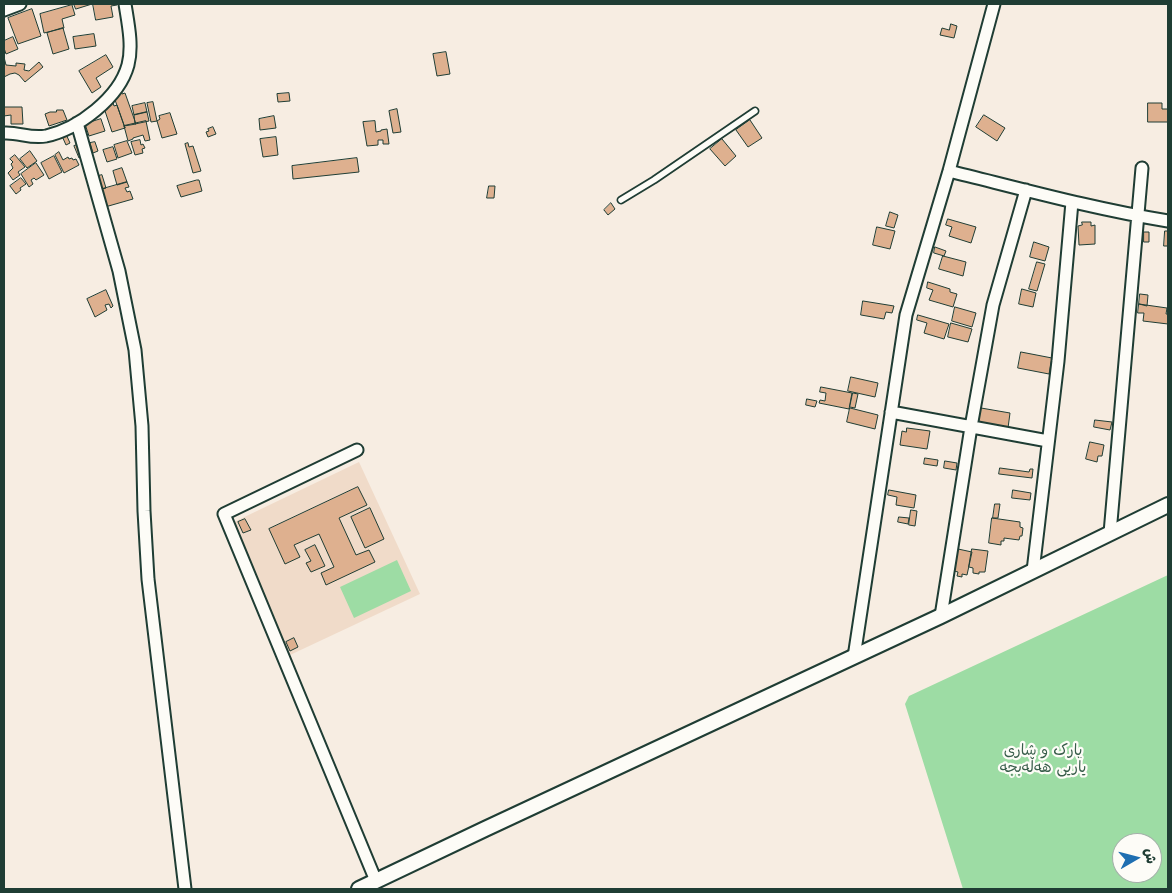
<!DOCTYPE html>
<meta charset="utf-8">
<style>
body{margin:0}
#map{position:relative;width:1172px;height:893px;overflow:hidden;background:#f7ede2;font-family:"Playpen Sans","Playpen Sans Arabic",sans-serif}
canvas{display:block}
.frame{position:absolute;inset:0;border:5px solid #1f3d34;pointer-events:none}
.north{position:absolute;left:1112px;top:833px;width:50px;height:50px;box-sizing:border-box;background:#fdfcf7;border:1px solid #a4b0a9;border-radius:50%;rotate:82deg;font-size:14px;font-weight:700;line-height:20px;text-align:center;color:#1f3d34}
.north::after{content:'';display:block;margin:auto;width:18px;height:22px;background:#1f6fb2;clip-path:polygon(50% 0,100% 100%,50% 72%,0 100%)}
</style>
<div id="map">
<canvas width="1172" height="893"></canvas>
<div class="frame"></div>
<div class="north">ش</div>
</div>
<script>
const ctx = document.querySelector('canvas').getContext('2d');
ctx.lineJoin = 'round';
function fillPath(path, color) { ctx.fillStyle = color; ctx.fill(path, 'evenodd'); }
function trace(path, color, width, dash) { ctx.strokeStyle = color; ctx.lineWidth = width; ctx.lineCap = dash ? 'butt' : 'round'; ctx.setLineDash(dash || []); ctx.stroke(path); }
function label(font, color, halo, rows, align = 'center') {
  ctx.font = font + ' "Playpen Sans","Playpen Sans Arabic",sans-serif'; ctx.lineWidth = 4.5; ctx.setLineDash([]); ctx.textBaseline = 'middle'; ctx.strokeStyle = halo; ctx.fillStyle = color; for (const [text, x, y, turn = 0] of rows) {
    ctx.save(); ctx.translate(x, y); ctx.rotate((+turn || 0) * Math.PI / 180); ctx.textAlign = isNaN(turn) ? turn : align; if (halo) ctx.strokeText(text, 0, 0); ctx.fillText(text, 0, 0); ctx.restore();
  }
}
fillPath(new Path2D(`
 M359,462L420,594L290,655L234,522Z`), '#f0dbc9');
fillPath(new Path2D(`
 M397,560L411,591L354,618L340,587Z
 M1168,575V889H963L905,704L909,696ZM1122,843H1152V873H1122Z`), '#9ddca4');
const building = new Path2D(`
 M74,4H92L76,9Z
 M93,4H117V5L111,6L113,17L96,20Z
 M72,5L75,15L62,19L64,28L44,33L40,14Z
 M32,9L41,36L18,44L8,18Z
 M951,24L957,26L954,38L940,35L942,28L949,30Z
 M63,28L69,49L53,54L47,33Z
 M94,34L96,46L75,49L73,37Z
 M13,37L18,49L6,54L4,48V41Z
 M446,52L450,74L437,76L433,54Z
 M106,55L113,67L96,78L101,87L92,93L79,71Z
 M4,57L6,65L16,66V63L25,64L24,70L29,71L39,62L43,67L25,82L19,75L15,73L10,74L4,77Z
 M121,90L122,94L125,93L136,124L124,126L125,128L114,97Z
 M289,93L290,101L278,102L277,94Z
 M113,102L114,106L117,105L125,128L112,132L104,108L109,106L108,104Z
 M153,102L157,121L151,122L147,103Z
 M145,103L147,112L134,115L132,106Z
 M1148,103H1162V109H1168V122H1148Z
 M4,107H22L23,124H11V115L4,116Z
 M397,109L401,132L393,133L389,111Z
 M57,110H63L67,120L49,126L45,114L50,112H56Z
 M147,112L149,121L135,124L134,115Z
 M170,113L177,134L162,138L157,121L160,119L159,116Z
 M984,115L1005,128L997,141L976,127Z
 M274,116L276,128L260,130L259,119Z
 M101,119L105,131L89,136L85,124Z
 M750,120L762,138L748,147L736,130Z
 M146,121L150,140L145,141L143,135L133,138V139L128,141L124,126Z
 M375,121L376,132L381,131V130L387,129L389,144H383V140H378V145L367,146L363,122Z
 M213,127L216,134L208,137L206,132L209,131L208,129Z
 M66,134L70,143L66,145L62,136Z
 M276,137L278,155L263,157L260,139Z
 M722,139L736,156L725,166L710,149Z
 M140,140L141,145L143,144L145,148L142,149L143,153L135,155L131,142Z
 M127,141L132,153L118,158L114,145Z
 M95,142L98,151L93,153L90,143Z
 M188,143L189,147L193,146L201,171L193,173L185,144Z
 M80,144L84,156L79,158L74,146Z
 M113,147L117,159L107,162L103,150Z
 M30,151L37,161L27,168L20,159Z
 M59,152L63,160L68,157L69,159L72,158L73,160L76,159L79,165L64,173L55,155Z
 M15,155L25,167L18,172L20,175L13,180L8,173L13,168L11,164L13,162L10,159Z
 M54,156L62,172L49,179L41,163Z
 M357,158L359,172L293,179L292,166Z
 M36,163L44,175L36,180L34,178L31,180L33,184L29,187L21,174Z
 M122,168L127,182L117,185L113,171Z
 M102,175L106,188L99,190L95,177Z
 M21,178L26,184L20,188L21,190L16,194L10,186Z
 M197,180H199L202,191L181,197L177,186Z
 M127,182L129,187L125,188L127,192L130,191L133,199L105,207L99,190Z
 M489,186H495L494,198H487Z
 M611,203L615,209L608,215L604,210Z
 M890,212L898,215L894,228L886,226Z
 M948,219L976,227L971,243L949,236L952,227L946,225Z
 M1082,222H1091V226L1095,225V244L1079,245L1078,226L1082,225Z
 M877,227L895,231L890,249L873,245Z
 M1165,231H1168V246H1164Z
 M1144,232H1149V242H1144Z
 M1034,242L1049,247L1045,261L1030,257Z
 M935,247L946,251L944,256L934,253Z
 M943,256L966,262L963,276L939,269Z
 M1037,262L1045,264L1037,291L1029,289Z
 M928,282L950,289V292L957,294L953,307L929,300L933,290L927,288Z
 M1022,289L1036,293L1033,307L1019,304Z
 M106,290L113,306L111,308L109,304L105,305L107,310L95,317L87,299Z
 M1140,294L1148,295L1147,306L1139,304Z
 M863,301L894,306L892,313L886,312L884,319L861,315Z
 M1139,304L1167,308L1166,314H1168V324L1143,321L1144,313H1138Z
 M955,307L976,313L972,327L952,321Z
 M918,315L949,324L944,339L924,333L927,323L917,320Z
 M951,323L972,329L968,342L948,337Z
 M1021,352L1052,358L1049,374L1018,368Z
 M851,377L878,383L875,397L848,391Z
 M821,387L852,393L849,409L819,403L820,400L825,401L826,393L820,392Z
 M853,393L858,394L855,408L850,407Z
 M807,399L817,401L815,407L806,405Z
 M850,408L878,415L875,429L847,422Z
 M981,408L1010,413L1008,428L978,423Z
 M1095,420L1112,422L1110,430L1094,427Z
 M907,428L930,431L927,449L900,445L902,431L906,432Z
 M1090,442L1104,445L1102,456H1098L1097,462L1086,459Z
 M925,458L938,460L937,466L924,464Z
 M945,461L957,463L956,470L944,468Z
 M1000,468L1029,472L1030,469H1033L1032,478L999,474Z
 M358,487L367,505L339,518L356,555L369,550L375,562L326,585L321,573L334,567L319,534L294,545L300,557L285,564L269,529Z
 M889,490L916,495L914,508L896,505L897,497L888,495Z
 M1013,490L1031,493L1030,500L1012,498Z
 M995,504H1000L998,518H993Z
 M370,508L384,539L365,548L351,517Z
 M911,510L917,511L915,526L909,525Z
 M899,517L909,518L908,524L898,522Z
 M992,518L1020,522V527L1023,528L1022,536H1020L1019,540L1004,538V541H1001V545L989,543Z
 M245,519L251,530L243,533L238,522Z
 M315,545L325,566L311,572L306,563L311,561L305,550Z
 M958,549L972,552L967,575L962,574V577L957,576L958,572L954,571Z
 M972,549L988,551L985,572H979V574L973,573V568L969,567Z
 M294,638L298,647L290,651L286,642Z`);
fillPath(building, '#deb08f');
trace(building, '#1f3d34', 1);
const service = new Path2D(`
 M621,200L654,180L755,111`);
const minor = new Path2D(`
 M4,10L20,4
 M77,123L119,271L135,350L142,426L144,511L148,579L185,889
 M4,133C19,132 30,139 46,136C78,129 119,98 128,65C133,46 128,23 125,4
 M949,171C1022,189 1094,209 1168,221
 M891,412L1048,441
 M357,450L224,514L376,881
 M1110,533L1142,168
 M1033,571L1058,361L1072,202
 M941,616L971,427L993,305L1026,190
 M854,657L906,315L949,171L994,4`);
const tertiary = new Path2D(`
 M359,889L485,829L941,616L1168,505`);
trace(service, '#1f3d34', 9);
trace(minor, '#1f3d34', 15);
trace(tertiary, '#1f3d34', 18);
trace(service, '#fdfcf7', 5.5);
trace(minor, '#fdfcf7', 11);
trace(tertiary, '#fdfcf7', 14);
label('15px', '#385d4a', '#fdfcf7', [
 ["پارک و شاری",1043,751],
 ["یاریی ھەڵەبجە",1043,768]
]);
</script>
